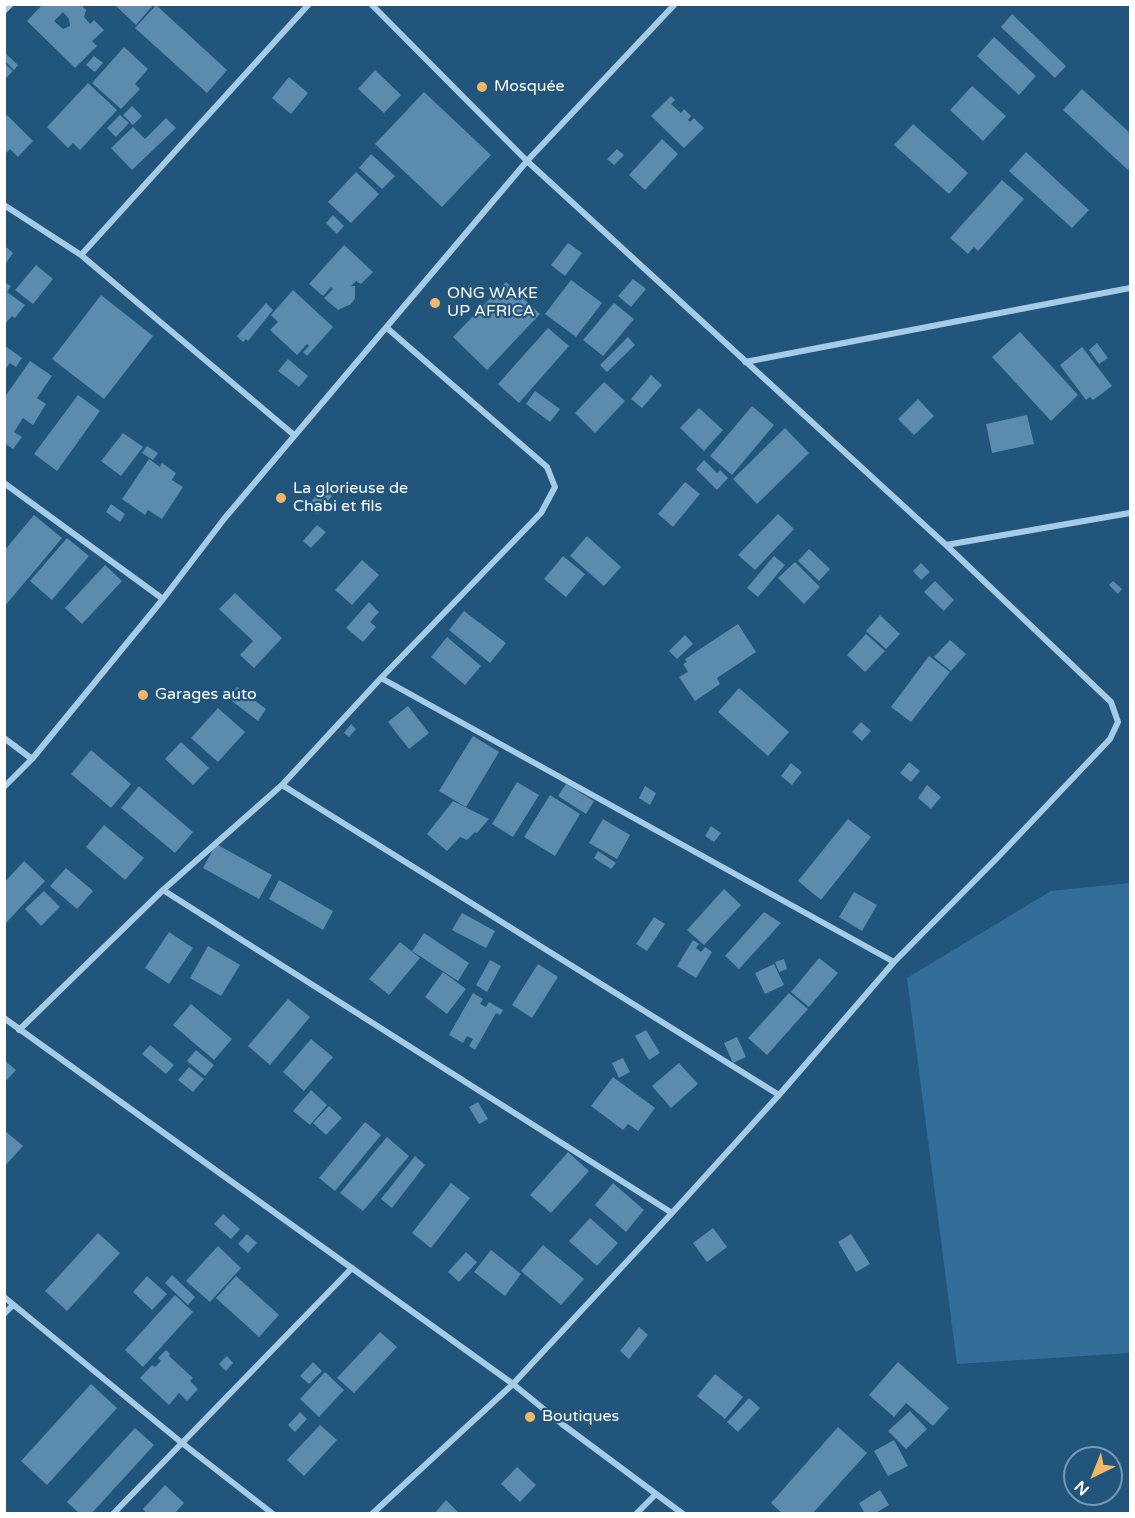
<!DOCTYPE html>
<meta charset="utf-8">
<style>
body{margin:0}
#map{position:relative;width:1135px;height:1518px;overflow:hidden;background:#22557c;font-family:"Varela Round",sans-serif}
canvas{display:block}
.frame{position:absolute;inset:0;border:6px solid #fff;pointer-events:none}
.north{position:absolute;left:1063px;top:1446px;width:60px;height:60px;box-sizing:border-box;background:#22557c;border:2px solid #7a99b0;border-radius:50%;rotate:223deg;font-size:16px;font-weight:700;line-height:24px;text-align:center;color:#fff}
.north::after{content:'';display:block;margin:auto;width:21px;height:27px;background:#f1b767;clip-path:polygon(50% 0,100% 100%,50% 72%,0 100%)}
</style>
<div id="map">
<canvas width="1135" height="1518"></canvas>
<div class="frame"></div>
<div class="north">N</div>
</div>
<script>
const ctx = document.querySelector('canvas').getContext('2d');
ctx.lineJoin = 'round';
function fillPath(path, color) { ctx.fillStyle = color; ctx.fill(path, 'evenodd'); }
function trace(path, color, width, dash) { ctx.strokeStyle = color; ctx.lineWidth = width; ctx.lineCap = dash ? 'butt' : 'round'; ctx.setLineDash(dash || []); ctx.stroke(path); }
function label(font, color, halo, rows, align = 'center') {
  ctx.font = font + ' "Varela Round",sans-serif'; ctx.lineWidth = 4.5; ctx.setLineDash([]); ctx.textBaseline = 'middle'; ctx.strokeStyle = halo; ctx.fillStyle = color; for (const [text, x, y, turn = 0] of rows) {
    ctx.save(); ctx.translate(x, y); ctx.rotate((+turn || 0) * Math.PI / 180); ctx.textAlign = isNaN(turn) ? turn : align; if (halo) ctx.strokeText(text, 0, 0); ctx.fillText(text, 0, 0); ctx.restore();
  }
}
fillPath(new Path2D(`
 M1130,883V1353L957,1364L907,978L1051,891Z`), '#326e97');
fillPath(new Path2D(`
 M43,4H80L86,10L84,17L90,24L94,20L104,30L92,41L97,46L75,68L27,21ZM63,12L69,19L70,26L63,29L54,21Z
 M114,4H154L136,25Z
 M156,5L227,70L207,93L135,28Z
 M1012,14L1066,66L1055,78L1001,27Z
 M994,37L1036,76L1019,95L977,56Z
 M124,47L148,69L135,84L140,89L121,109L92,83Z
 M4,52L18,65L14,70L4,60Z
 M94,56L103,63L95,72L86,65Z
 M4,63L13,71L4,80Z
 M375,70L401,95L384,113L358,89Z
 M289,77L308,93L291,114L272,98Z
 M88,83L117,110L80,150L73,143L68,148L47,127Z
 M972,86L1006,116L983,141L950,110Z
 M1082,89L1130,133V167L1128,170L1063,110Z
 M424,92L491,155L442,207L375,144Z
 M671,96L675,100L671,104L681,113L684,109L691,116L688,120L690,122L694,118L704,128L684,148L651,116Z
 M132,106L142,116L133,125L123,115Z
 M7,115L33,141L18,157L10,149L4,155V117Z
 M120,115L129,123L116,137L107,128Z
 M166,118L176,128L132,170L111,148L133,127L145,139Z
 M913,124L968,173L949,194L894,145Z
 M662,139L678,154L645,190L629,175Z
 M617,149L624,155L614,165L607,159Z
 M1026,152L1089,210L1072,228L1009,171Z
 M371,154L395,176L382,189L359,168Z
 M356,172L379,194L351,223L328,202Z
 M1002,180L1024,199L978,251L974,247L968,254L950,238Z
 M333,215L344,226L337,234L326,223Z
 M568,243L582,253L565,276L551,265Z
 M344,245L373,272L361,284L356,281L351,286H355V298L351,304L338,310L324,298L333,289L331,287L323,296L309,284Z
 M6,247L13,253L6,263L4,261Z
 M36,265L53,279L33,304L15,290Z
 M633,279L646,289L631,307L618,296Z
 M571,280L602,303L576,337L545,314Z
 M4,282L11,286L7,292L25,305L15,318L12,316L4,325Z
 M506,282L540,314L487,370L453,337Z
 M293,290L333,327L307,356L303,352L309,346L307,344L297,355L270,330L278,322L271,315Z
 M101,295L153,336L104,399L52,359Z
 M266,303L273,310L248,341L246,339L243,342L237,336Z
 M614,303L634,319L603,356L583,340Z
 M548,328L569,346L519,403L498,384Z
 M1020,332L1078,395L1051,421L992,357Z
 M628,337L635,345L607,372L600,365Z
 M1097,343L1108,358L1099,364L1089,350Z
 M4,345L22,358L16,367L10,363L4,371Z
 M1082,347L1112,386L1093,400L1090,397L1086,400L1060,365Z
 M288,359L308,376L299,387L278,371Z
 M30,361L52,376L37,398L46,404L33,425L23,418L14,432L22,437L13,449L4,443V398Z
 M651,375L662,385L642,408L631,399Z
 M604,382L625,401L595,433L575,413Z
 M535,391L560,409L550,422L526,404Z
 M78,395L100,411L57,471L34,454Z
 M918,399L934,416L914,435L898,419Z
 M752,406L774,425L732,475L710,456Z
 M699,408L723,430L704,451L680,428Z
 M1027,415L1034,444L992,453L986,424Z
 M785,428L809,453L757,504L733,479Z
 M123,433L143,447L121,476L101,461Z
 M147,446L158,453L153,460L142,453Z
 M149,459L160,467L162,463L176,473L172,480L183,487L162,519L148,510L145,515L122,499Z
 M704,460L717,473L720,470L728,478L717,490L696,469Z
 M685,482L700,494L673,527L658,514Z
 M323,488L332,496L317,514L308,505Z
 M111,504L125,514L120,522L106,512Z
 M778,514L794,529L755,570L738,555Z
 M34,515L62,538L4,607V551Z
 M317,525L326,532L311,548L303,541Z
 M587,536L621,567L604,586L570,556Z
 M67,538L89,556L52,600L30,581Z
 M809,549L830,569L819,581L798,561Z
 M563,556L585,574L566,597L544,579Z
 M774,556L785,565L758,597L747,588Z
 M362,560L379,575L352,605L335,590Z
 M795,562L820,587L804,604L778,578Z
 M921,563L930,572L921,580L913,571Z
 M105,565L122,581L82,624L65,608Z
 M935,581L954,600L944,611L924,592Z
 M1113,581L1122,589L1118,594L1109,585Z
 M235,593L282,638L254,668L240,655L253,641L219,609Z
 M369,602L379,612L370,622L376,627L363,642L346,628Z
 M464,611L506,643L490,663L449,630Z
 M880,615L900,634L886,649L866,631Z
 M738,624L756,652L717,678L720,684L695,701L679,677L688,672L683,664L687,662L685,659Z
 M866,634L885,651L865,672L847,655Z
 M685,635L693,644L677,659L669,651Z
 M447,637L481,666L465,685L431,657Z
 M950,640L966,654L951,671L934,657Z
 M929,656L950,672L911,722L891,707Z
 M237,687L266,709L258,721L228,698Z
 M739,688L789,732L768,756L718,712Z
 M408,706L429,733L409,749L388,722Z
 M218,708L245,732L218,762L191,738Z
 M861,722L871,731L862,741L852,732Z
 M351,724L356,729L349,737L344,733Z
 M473,736L499,752L466,807L439,791Z
 M181,742L209,768L193,785L165,759Z
 M91,750L131,784L111,808L71,774Z
 M909,762L920,771L911,782L900,773Z
 M791,763L802,772L792,785L781,776Z
 M517,782L539,795L513,837L492,824Z
 M566,784L594,801L586,814L558,796Z
 M927,785L941,797L931,809L918,798Z
 M139,786L193,832L175,853L121,808Z
 M645,786L656,793L650,805L639,798Z
 M550,795L580,814L555,856L524,837Z
 M453,801L489,819L477,833L475,832L467,840L460,837L447,851L427,834Z
 M603,819L630,835L617,859L589,843Z
 M848,819L871,837L821,900L798,881Z
 M104,825L144,858L125,880L86,847Z
 M711,826L721,833L714,842L705,836Z
 M216,844L272,875L259,899L203,868Z
 M598,851L616,863L611,869L594,858Z
 M24,861L45,881L4,925V883Z
 M66,868L93,891L77,909L50,886Z
 M279,880L333,911L323,930L269,899Z
 M724,889L741,905L704,945L687,930Z
 M44,891L60,907L41,926L25,909Z
 M854,892L877,905L862,931L839,917Z
 M764,912L781,923L739,969L725,956Z
 M462,913L495,931L486,948L452,930Z
 M654,917L665,924L647,951L636,944Z
 M169,932L193,948L169,984L145,968Z
 M424,933L469,963L458,981L412,951Z
 M693,940L699,944L696,948L701,952L705,947L712,952L696,978L677,966Z
 M400,942L420,958L389,995L369,979Z
 M208,946L240,965L221,996L190,978Z
 M819,958L838,973L809,1007L791,992Z
 M784,959L787,969L779,972L775,962Z
 M490,960L501,966L487,992L476,985Z
 M538,964L558,977L532,1018L512,1005Z
 M774,964L784,985L765,994L755,973Z
 M443,972L466,989L447,1014L425,997Z
 M473,993L483,999L480,1004L486,1007L489,1002L503,1010L500,1015L496,1013L475,1050L469,1046L473,1039L467,1036L463,1043L449,1035Z
 M789,993L808,1009L767,1055L748,1038Z
 M288,999L310,1017L270,1065L248,1046Z
 M191,1004L232,1039L214,1060L173,1025Z
 M646,1030L660,1053L649,1060L635,1036Z
 M737,1037L746,1057L733,1063L724,1043Z
 M311,1039L333,1057L304,1091L283,1072Z
 M150,1045L174,1065L166,1074L142,1054Z
 M196,1050L214,1065L205,1076L187,1061Z
 M623,1058L630,1072L619,1078L612,1063Z
 M4,1060L16,1070L4,1083Z
 M679,1063L698,1084L671,1108L652,1086Z
 M189,1067L204,1079L193,1092L178,1080Z
 M613,1077L655,1108L638,1131L628,1124L623,1130L591,1106Z
 M311,1090L327,1105L310,1125L293,1111Z
 M478,1102L488,1119L479,1124L469,1107Z
 M329,1106L342,1118L326,1135L313,1123Z
 M365,1122L381,1135L335,1191L319,1178Z
 M4,1130L23,1146L4,1167Z
 M387,1137L409,1156L363,1211L340,1193Z
 M568,1152L589,1171L551,1213L530,1195Z
 M415,1156L425,1165L392,1208L381,1199Z
 M451,1183L470,1198L431,1248L412,1233Z
 M613,1183L644,1210L626,1232L595,1205Z
 M223,1214L240,1229L231,1239L214,1224Z
 M590,1218L618,1243L597,1266L569,1241Z
 M713,1228L727,1247L707,1262L693,1243Z
 M98,1233L120,1253L67,1311L45,1291Z
 M247,1234L257,1243L248,1253L238,1244Z
 M851,1234L870,1264L856,1272L838,1242Z
 M543,1245L584,1279L561,1305L521,1271Z
 M218,1246L241,1268L210,1302L186,1281Z
 M491,1250L521,1274L505,1296L474,1272Z
 M466,1252L477,1262L459,1282L448,1272Z
 M172,1275L195,1297L188,1305L165,1283Z
 M147,1276L167,1294L152,1310L133,1292Z
 M236,1276L279,1315L259,1337L216,1298Z
 M175,1295L193,1312L143,1367L125,1350Z
 M639,1327L648,1335L629,1359L620,1351Z
 M380,1332L397,1347L354,1393L337,1378Z
 M166,1350L170,1354L169,1356L193,1378L190,1381L198,1389L187,1401L179,1393L169,1405L140,1378L152,1365L155,1367L161,1361L158,1358Z
 M227,1356L233,1363L226,1371L219,1364Z
 M313,1362L322,1371L309,1384L300,1376Z
 M898,1362L949,1408L933,1426L906,1403L894,1417L869,1395Z
 M325,1372L344,1390L319,1417L300,1399Z
 M715,1374L743,1397L725,1419L697,1396Z
 M91,1384L117,1408L47,1485L21,1461Z
 M749,1398L760,1408L738,1432L727,1422Z
 M910,1411L927,1429L906,1449L888,1431Z
 M300,1412L307,1419L295,1432L288,1425Z
 M320,1425L337,1440L304,1476L287,1460Z
 M838,1427L867,1453L812,1514H783L771,1503Z
 M135,1428L154,1445L91,1514H80L67,1502Z
 M894,1440L908,1466L888,1476L874,1451Z
 M517,1467L536,1485L520,1502L501,1484Z
 M165,1485L184,1503L174,1514H147L143,1509Z
 M880,1490L889,1505L874,1514H865L859,1503Z
 M446,1500L460,1514H434Z`), '#5b8bad');
trace(new Path2D(`
 M371,4L527,161L946,545L1111,702L1118,722L1110,739L998,857L894,962L779,1095L672,1213L513,1384L372,1514
 M4,11L11,4
 M4,205L81,255L294,435
 M81,255L309,4
 M745,362L1130,288
 M4,483L163,599
 M946,545L1130,513
 M381,678L894,962
 M4,738L32,759
 M282,785L779,1095
 M4,787L32,759L163,599L224,519L527,161L675,4
 M163,890L672,1213
 M4,1018L513,1384L562,1424L683,1514
 M19,1030L163,890L282,785L381,678L541,513L555,487L547,467L387,328
 M4,1297L182,1443L273,1514
 M4,1314L13,1305
 M113,1514L352,1268
 M636,1514L656,1494`), '#a5cbe6', 6);
for (const [x, y, r, color] of [
 [482,87,6,"#f1b767"],
 [435,303,6,"#f1b767"],
 [281,498,6,"#f1b767"],
 [143,695,6,"#f1b767"],
 [530,1417,6,"#f1b767"]
]) { const dot = new Path2D(); dot.arc(x, y, r, 0, 2 * Math.PI); ctx.fillStyle = color; ctx.fill(dot); trace(dot, '#22557c', 2); }
label('16px', '#fff', '#22557c', [
 ["Mosquée",494,87],
 ["ONG WAKE",447,294],
 ["UP AFRICA",447,312],
 ["La glorieuse de",293,489],
 ["Chabi et fils",293,507],
 ["Garages auto",155,695],
 ["Boutiques",542,1417]
], 'left');
</script>
